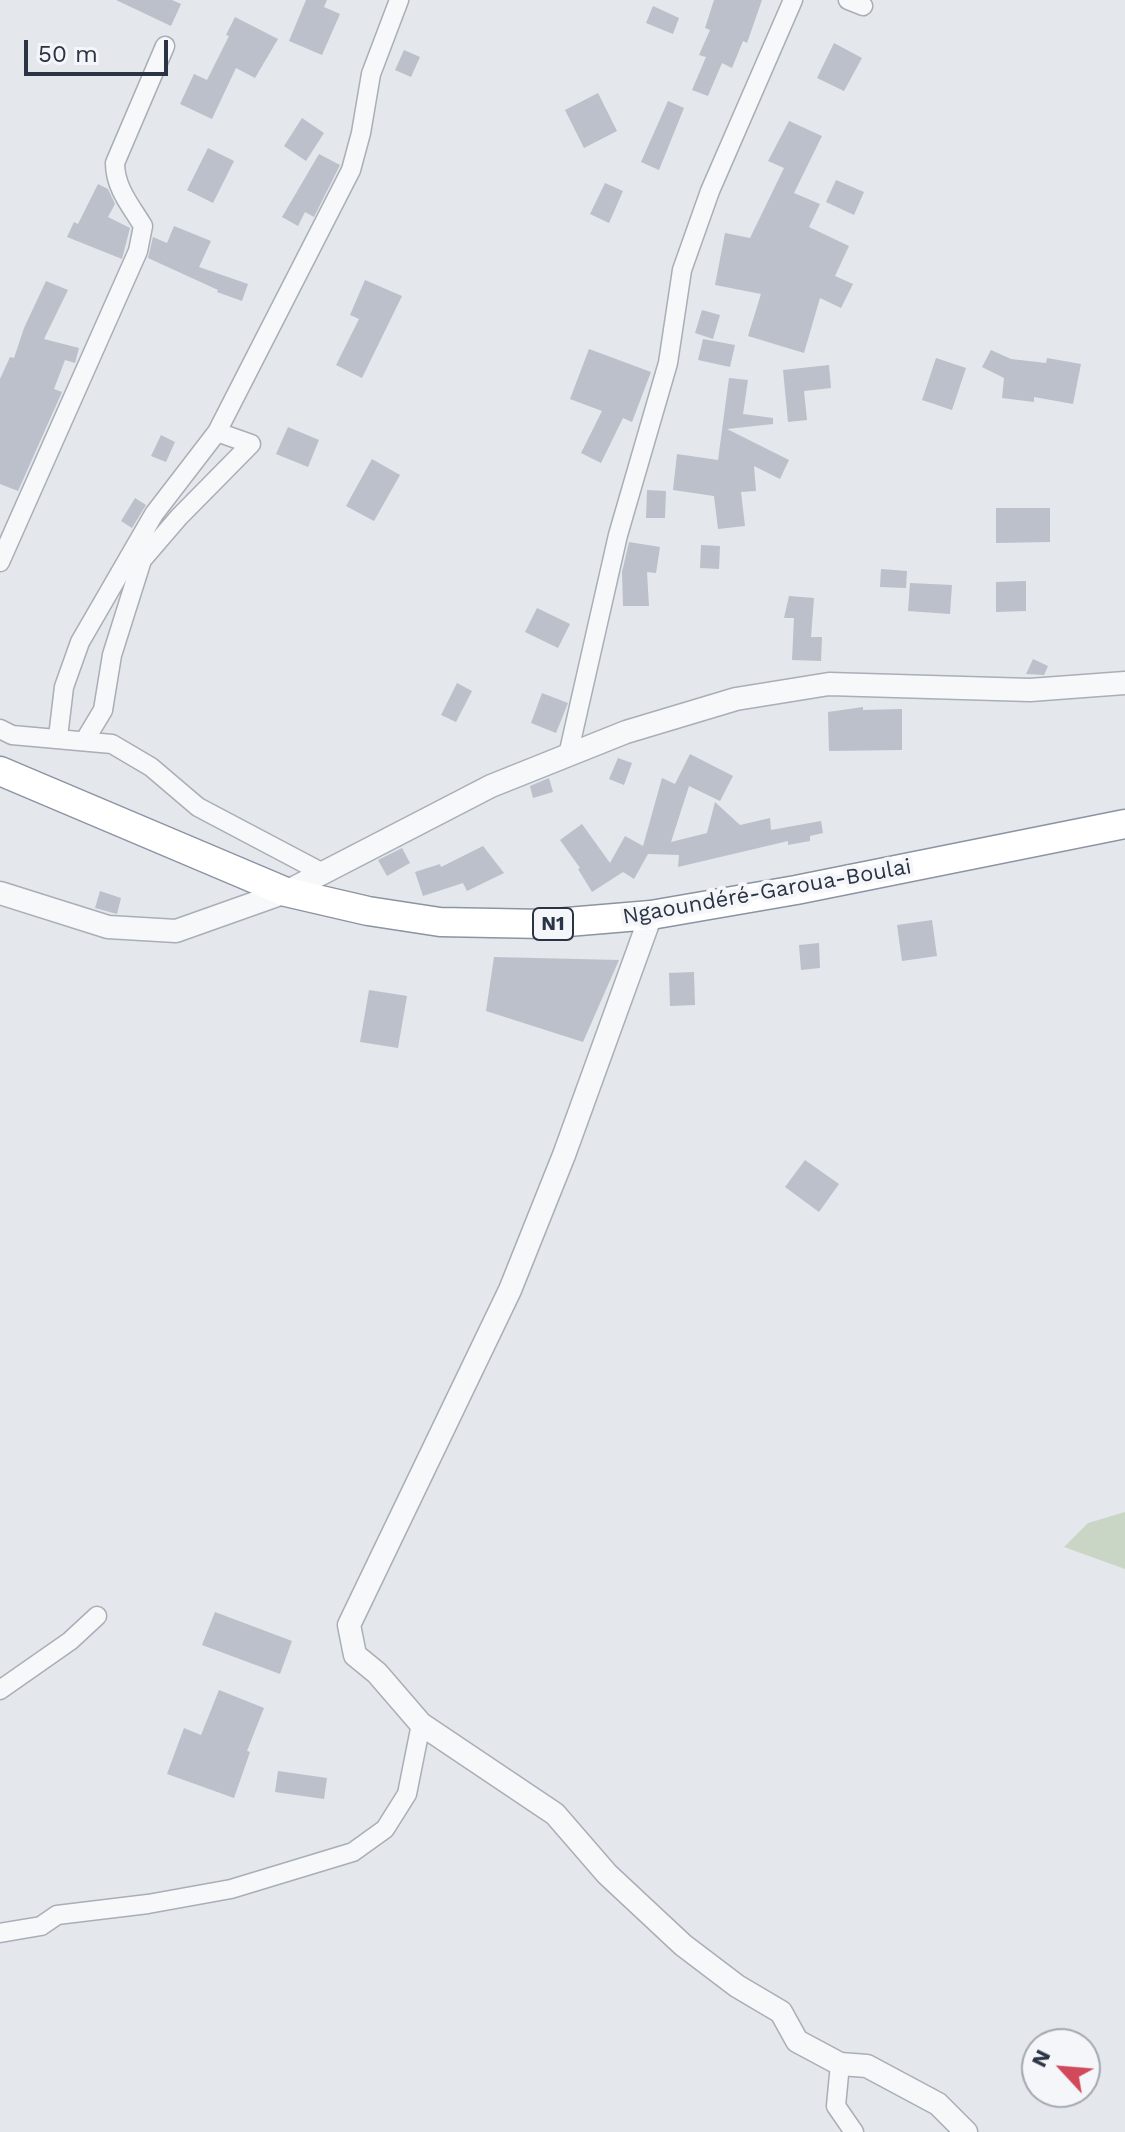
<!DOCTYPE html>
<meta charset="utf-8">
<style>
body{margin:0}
#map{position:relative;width:1125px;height:2132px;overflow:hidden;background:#e4e7ec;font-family:"Work Sans",sans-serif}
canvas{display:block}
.north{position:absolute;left:1021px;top:2028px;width:80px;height:80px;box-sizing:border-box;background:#f4f6f9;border:2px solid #a4a8b1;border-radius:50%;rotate:296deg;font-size:22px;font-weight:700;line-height:32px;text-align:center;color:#2b3445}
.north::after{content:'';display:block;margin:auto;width:28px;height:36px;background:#d1495b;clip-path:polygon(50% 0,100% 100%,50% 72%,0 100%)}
.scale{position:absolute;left:24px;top:40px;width:144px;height:36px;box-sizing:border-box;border:4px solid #2b3445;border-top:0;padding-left:10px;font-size:24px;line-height:28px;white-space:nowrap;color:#2b3445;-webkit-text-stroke:6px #f4f6f9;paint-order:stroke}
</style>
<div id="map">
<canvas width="1125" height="2132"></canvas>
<div class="north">N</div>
<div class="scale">50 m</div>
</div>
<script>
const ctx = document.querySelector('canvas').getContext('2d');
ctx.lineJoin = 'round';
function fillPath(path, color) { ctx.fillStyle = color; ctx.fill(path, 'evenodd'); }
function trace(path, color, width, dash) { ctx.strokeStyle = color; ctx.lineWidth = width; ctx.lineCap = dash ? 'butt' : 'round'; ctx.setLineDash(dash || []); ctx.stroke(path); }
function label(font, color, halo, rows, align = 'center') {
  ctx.font = font + ' "Work Sans",sans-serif'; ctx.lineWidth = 8; ctx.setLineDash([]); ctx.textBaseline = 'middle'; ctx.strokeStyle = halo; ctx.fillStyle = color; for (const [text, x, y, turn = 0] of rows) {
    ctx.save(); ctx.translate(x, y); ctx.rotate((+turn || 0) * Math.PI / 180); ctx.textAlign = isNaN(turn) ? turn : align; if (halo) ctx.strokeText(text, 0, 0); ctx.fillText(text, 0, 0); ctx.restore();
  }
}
fillPath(new Path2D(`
 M1125,1512V1569L1064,1547L1088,1523Z`), '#c9d6c5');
fillPath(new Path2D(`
 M116,0H172L181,4L171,26Z
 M306,0H327L324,7L340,14L322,55L289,41Z
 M714,0H762L747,43L743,41L732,68L722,63L708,96L692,90L706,57L699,55L710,30L705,28Z
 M653,6L679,18L673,34L646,23Z
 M235,17L278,39L255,78L236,68L212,119L180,104L194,74L207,80L229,36L226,35Z
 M834,43L862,58L844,91L817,78Z
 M404,50L420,57L411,77L395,70Z
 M598,93L617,131L584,148L565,110Z
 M668,101L684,108L659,170L641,162Z
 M302,118L324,133L306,161L284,146Z
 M789,121L822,136L794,193L820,204L809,227L849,246L835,276L853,284L841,308L820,298L804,353L748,336L761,294L715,285L725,233L750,238L784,168L768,161Z
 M208,148L234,161L213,203L187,190Z
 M319,154L340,165L314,217L305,212L298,226L282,217Z
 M836,180L864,192L854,215L826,202Z
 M605,183L623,191L609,223L590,214Z
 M98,184L108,189L115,204L108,217L130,228L122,259L67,237L74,222L78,224Z
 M174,226L211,241L199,267L248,284L242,301L217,292L218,290L148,258L153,237L167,243Z
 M365,280L402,296L362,378L336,365L359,319L350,315Z
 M46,281L68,290L44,339L79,348L75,363L65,360L54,389L62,392L18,491L0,484V379L10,357L14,358L24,328Z
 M702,310L720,315L713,339L695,333Z
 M703,339L735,345L730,367L698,360Z
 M589,349L651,372L632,422L623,418L601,463L581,453L602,411L570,399Z
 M991,350L1011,359L1046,363L1047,358L1081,364L1073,404L1034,397V402L1002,398L1004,378L982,367Z
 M936,358L966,368L952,410L922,400Z
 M829,365L831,388L804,391L807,420L788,422L783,370Z
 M729,378L748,380L743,414L773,418V424L727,429L789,460L780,479L754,466L756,491L741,492L745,526L718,529L714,496L673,490L677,454L718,460Z
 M288,427L319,440L308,467L276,454Z
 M161,435L175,442L166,462L151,456Z
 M372,459L400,475L374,521L346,506Z
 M647,490L666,491L665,518H646Z
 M135,498L146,505L132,528L121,521Z
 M996,508H1050V542L996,543Z
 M629,542L660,547L656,573L647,572L649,606H623L622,572Z
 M701,545L720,546L719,569L700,568Z
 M881,569L907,571L906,588L880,587Z
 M1026,581V611L996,612V582Z
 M910,583L952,585L950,614L908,611Z
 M789,596L814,598L811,637H822L821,661L792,660L794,618H784Z
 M537,608L570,624L558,648L525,632Z
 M1033,659L1048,666L1044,675L1026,674Z
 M457,683L472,691L456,722L441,715Z
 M542,693L568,703L556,733L531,723Z
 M863,707V710L902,709V750L829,751L828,712Z
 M690,754L733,776L720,801L689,786L671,842L707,833L715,802L740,825L770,818L771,830L821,821L823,833L810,836V841L788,845V841L678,867L679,855L648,854L634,879L623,872L592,892L578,869L580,868L560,840L582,824L610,863L625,836L643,846L662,778L675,784Z
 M618,758L632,763L624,785L609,779Z
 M549,778L553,792L533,798L530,786Z
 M483,846L504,873L467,891L463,883L423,896L415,872L440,864L441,867Z
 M402,848L410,863L387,876L378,860Z
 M100,891L121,898L117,914L95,908Z
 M932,920L937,956L902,961L897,925Z
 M819,943L820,968L801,970L799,945Z
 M494,957L619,960L583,1042L486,1011Z
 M694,972L695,1005L670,1006L669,973Z
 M369,990L407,996L398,1048L360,1042Z
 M805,1160L839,1184L819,1212L785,1187Z
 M215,1612L292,1641L280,1674L202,1645Z
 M219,1690L264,1708L247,1751L250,1752L234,1798L167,1774L184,1728L201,1735Z
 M278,1771L327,1778L324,1799L275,1792Z`), '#bbc0ca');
const minor = new Path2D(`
 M848,0L863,6
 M0,562L138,251L143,226C131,206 115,188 115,163L165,46
 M0,729L12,735L112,744L151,767L198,807L323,873
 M58,737L64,687L80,642L154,514L217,432L351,170L361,133L371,74L399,0
 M85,740L103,710L112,655L142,560L179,517L251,444L217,432
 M568,755L618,535L668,363L682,270L710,191L793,0
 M0,1690L70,1641L97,1616
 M0,1933L41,1926L57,1915L148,1904L231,1889L353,1852L385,1829L407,1794L421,1724
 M840,2064L836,2106L854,2132`);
const tertiary = new Path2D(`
 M0,893L108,927L176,931L286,892L491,786L626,732L736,699L829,684L1030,690L1125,683
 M651,915L564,1155L510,1290L349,1625L355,1655L377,1673L421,1724L555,1814L607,1874L683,1945L737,1986L781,2012L797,2041L840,2064L867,2066L938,2104L966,2132`);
const trunk = new Path2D(`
 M0,771L286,892L368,911L440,922L544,924L651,915L796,890L1125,824`);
trace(minor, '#a9aeb7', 21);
trace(tertiary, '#a9aeb7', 25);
trace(trunk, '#8b94a3', 31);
trace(minor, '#f7f8fa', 18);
trace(tertiary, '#f7f8fa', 22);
trace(trunk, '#fff', 28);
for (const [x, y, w] of [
 [553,924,40]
]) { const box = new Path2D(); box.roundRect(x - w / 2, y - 16, w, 32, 6); ctx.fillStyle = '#f4f6f9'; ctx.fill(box); trace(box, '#2b3445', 2); }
label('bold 20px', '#2b3445', null, [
 ["N1",553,924]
]);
label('22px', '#2b3445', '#f4f6f9', [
 ["Ngaoundéré-Garoua-Boulai",767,892,-10]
]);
</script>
